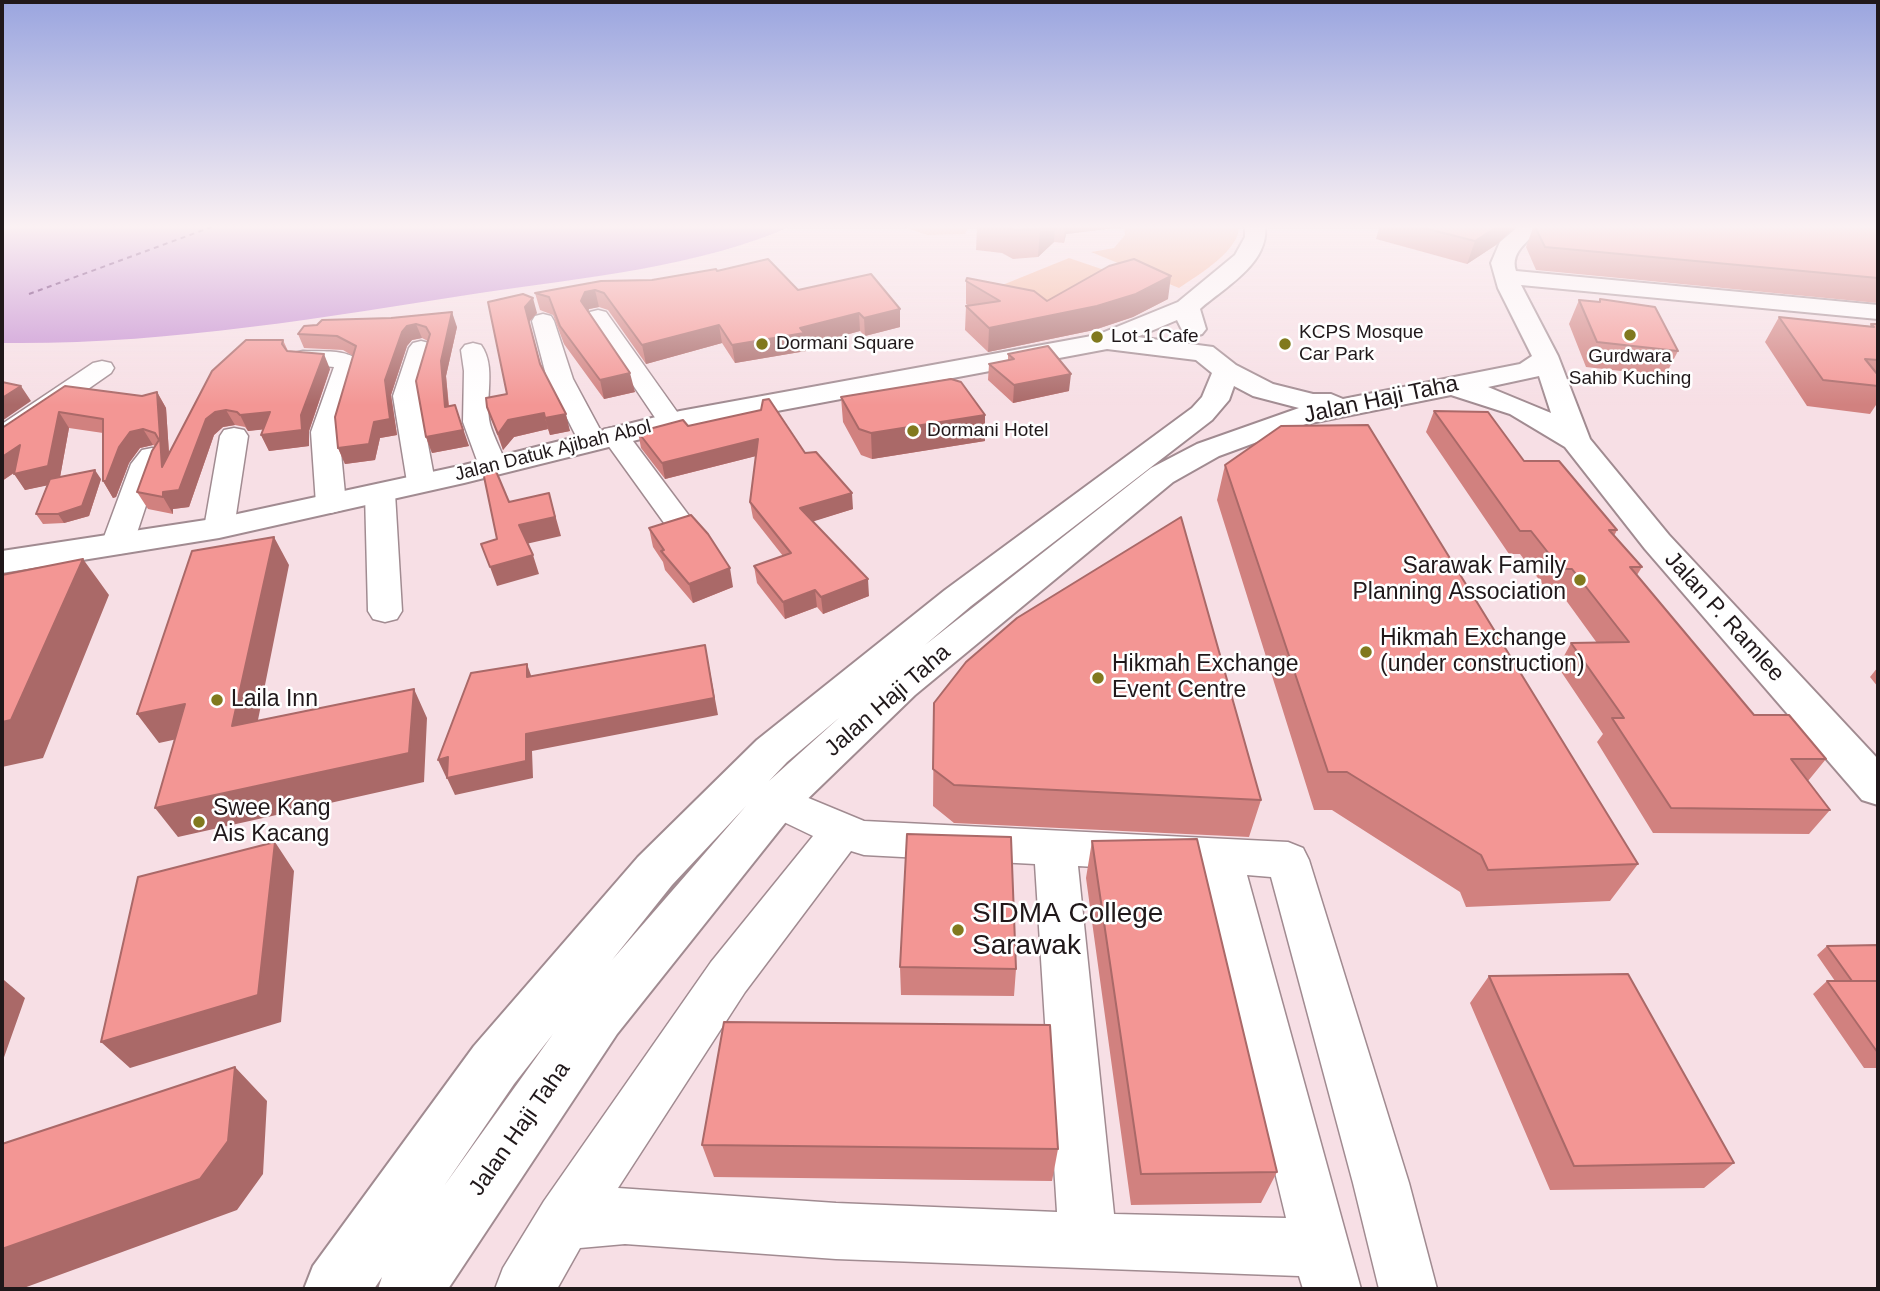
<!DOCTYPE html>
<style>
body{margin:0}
#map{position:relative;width:1880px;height:1291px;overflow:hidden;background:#f7dfe5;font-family:Helvetica,sans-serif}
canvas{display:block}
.frame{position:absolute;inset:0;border:4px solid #20181a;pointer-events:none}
</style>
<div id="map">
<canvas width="1880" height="1291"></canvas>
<div class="frame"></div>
</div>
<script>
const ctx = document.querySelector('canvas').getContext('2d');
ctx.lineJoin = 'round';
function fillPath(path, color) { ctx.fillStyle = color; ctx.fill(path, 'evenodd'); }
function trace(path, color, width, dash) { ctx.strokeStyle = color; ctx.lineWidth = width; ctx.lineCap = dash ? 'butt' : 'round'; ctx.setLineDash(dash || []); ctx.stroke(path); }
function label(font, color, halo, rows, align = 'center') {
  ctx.font = font + ' Helvetica,sans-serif'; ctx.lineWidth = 5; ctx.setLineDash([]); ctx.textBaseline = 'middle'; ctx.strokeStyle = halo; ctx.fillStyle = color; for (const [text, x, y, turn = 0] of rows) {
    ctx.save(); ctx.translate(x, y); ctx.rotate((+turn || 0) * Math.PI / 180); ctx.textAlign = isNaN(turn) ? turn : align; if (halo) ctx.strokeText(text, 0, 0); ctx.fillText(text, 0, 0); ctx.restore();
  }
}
fillPath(new Path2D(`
 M898,225H969L965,234L927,235Z
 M1124,225H1239C1241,250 1198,275 1179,288L1091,252L1114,248L1125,235Z
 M1069,258L1125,277L1049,309L995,288Z`), '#f6b398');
fillPath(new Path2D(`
 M2,225H794C702,267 580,278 480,293C320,318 164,345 2,343Z`), '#c58fd2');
trace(new Path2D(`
 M29,294L217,225`), '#460055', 2, [5, 4.5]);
const minor = new Path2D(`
 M598,310L606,312L680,416L684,422L680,428L671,430L662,428L587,317L590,312Z
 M543,314L551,316L554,321L573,379L602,433L604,429L614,427L624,429L693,521L689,527L678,530L667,527L605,441L602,446L592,448L582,446L578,440L547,379L532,321L535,316Z
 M421,341L429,343L433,348L419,396L435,482L431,488L421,491L411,488L407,482L393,396L409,348L413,343Z
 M473,343L481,345C497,367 484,399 490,424C494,438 502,452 507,466L503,472L493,474L483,472L479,466L463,422L464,371L461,350L465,345Z
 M303,351C320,352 350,348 360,363L339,432L346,504L342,510L331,513L320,510L316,504L311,432L334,367L294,363L291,358L294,353Z
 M102,361L111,363L114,368L111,373L12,442L2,444V424L93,363Z
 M234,428L244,430L248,436L234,528L230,534L219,537L208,534L204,528L220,436L224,430Z
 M152,448L162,450L166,456L159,466L133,545L128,552L117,554L106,552L101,545L131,464L142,450Z
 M380,484L390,487L395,493L402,611L397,619L385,622L373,619L368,611L365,493L370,487Z
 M777,785L864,821L1288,842L1303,848L1309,860L1409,1183L1437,1289H1379L1353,1183L1271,877L1247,875L1361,1289H1303L1299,1276L836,1259L625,1244L580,1248L557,1289H495L503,1268L544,1201L711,962L813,836L763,812L757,801L763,790ZM851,851L864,855L1035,864L1057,1212L836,1203L618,1188L745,992ZM1078,866L1203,873L1286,1218L1114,1214Z`);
const major = new Path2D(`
 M1245,225H1265C1270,263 1225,287 1200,309L1206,329L1202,334L1193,337L1184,334L1177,320L1137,337L1213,347L1236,365L1273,384L1313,394H1331L1343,399L1520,364L1532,356L1498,288L1491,263L1500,242L1520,225H1543C1532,240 1509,250 1516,271L1878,305V319L1521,285L1558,356L1590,439L1669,535L1878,759V805L1862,800L1645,549L1565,447L1510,414L1451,395L1306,424L1219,456L1173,482L915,695L793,813L617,1034L448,1289H378L382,1277L374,1289H304L313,1266L474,1046L638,857L757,740L945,590L1192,408L1202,397L1212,373L1196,360L1107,349L681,429L464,483L219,538L2,573V551L219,518L464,465L680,411L1097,335L1178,302L1235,255L1245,237ZM1539,376L1551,413L1488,387ZM1234,386L1253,396L1299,408L1197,444L1151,468L925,645L971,606L1212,420L1229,400ZM840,717L769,781L787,762ZM746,806L612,960L672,885ZM553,1034L444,1186L514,1084Z`);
trace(minor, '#a18b91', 3);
trace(major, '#a18b91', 4);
fillPath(minor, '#fff');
fillPath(major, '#fff');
fillPath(new Path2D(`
 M977,225H1124L1123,227L1066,234L1064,243L1054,242L1038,257L1013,259L1002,253L976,250Z
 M1380,225H1517L1496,245L1467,264L1376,239Z
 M1534,225H1878V303L1536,270L1526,247Z
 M717,271L798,290L900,327L865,336L860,331L805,346L806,351L735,363L722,343L646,364L608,310L599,307L589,309L588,312L635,392L604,399L564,344L553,315L540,310L535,293L652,280Z
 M966,281L1047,301L1168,299L1133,317L1094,330L988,352L965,330L966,306H969L966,304Z
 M1600,299L1678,351L1665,376L1586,367L1569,324L1579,300L1599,302Z
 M488,302L537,313L529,322L541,365L570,431L550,435L548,429L514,437L503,450L487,407L507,394Z
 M1779,317L1870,326L1871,324H1878V402L1870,414L1807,406L1765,342Z
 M391,318L457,327L446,376L449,406L469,446L432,453L426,437L428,341L422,338L412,340L407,346L391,395L397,435L380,438L375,460L345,464L338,448L353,356L343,350L304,348L298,334Z
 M283,340L288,351L330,369L309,431V446L269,451L261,435L263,429L248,431L245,427L235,425L223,427L214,435L189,507L173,509V514L148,509L137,492L155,446L153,445L140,448L129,463L116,497L113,498L103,481V433L69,428L60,477L101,479L89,516L64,523L43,524L36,514L47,485L25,490L14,473L2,481V428L65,386L142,396L157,392L166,408L169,453Z
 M1008,354L1069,391L1013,403L988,380L989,364L1008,360Z
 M841,397L985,415V441L872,459L861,455L843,422Z
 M1434,411L1524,461L1617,530L1614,536L1642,567L1637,575L1754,715L1826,759L1808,781L1830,810L1809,834L1653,833L1597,742L1603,734L1558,667L1571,643H1597L1560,592L1549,593L1520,554H1509L1426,432Z
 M688,426L805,453L853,509L813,521L869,596L823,614L817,607L785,619L757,583L754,566L783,556L753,518L750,502L756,456L665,479L641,448L638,432Z
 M1225,465L1638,864L1610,901L1466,907L1460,892L1332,810H1314L1217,500Z
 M649,528L733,587L693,603L665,570L663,562L653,547Z
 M1878,667V687L1870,677Z
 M934,703L1261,800L1249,837L954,823L933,806Z
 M1092,841L1277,1172L1261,1203L1131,1205L1086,878Z
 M1878,945V1068H1864L1813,994L1827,981H1835L1817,955L1827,946Z
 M900,967L1016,969L1014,996L901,995Z
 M1489,976L1734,1163L1704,1188L1550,1190L1470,1003Z
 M702,1145L1058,1149L1052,1181L714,1177Z`), '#d1817f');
fillPath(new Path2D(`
 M1044,225H1055L1054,242L1038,257L1040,229Z
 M1065,225H1124L1123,227L1066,234L1064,243Z
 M1500,225H1517L1496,245L1467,264L1475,241Z
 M1171,276L1168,299L1133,317L1094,330L988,352L989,328Z
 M595,290L599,307L589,309L585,318L581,301L585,292Z
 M533,298L537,313L529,322L525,307Z
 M900,309V327L865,336L864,318Z
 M452,312L457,327L446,376L450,423L445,407L441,361Z
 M859,313L860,331L805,346L806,351L735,363L732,345Z
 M416,324L422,338L412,340L407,346L391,395L397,435L380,438L375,460L345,464L338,448L385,380L402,332L407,326Z
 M719,325L722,343L646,364L642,345Z
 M324,354L330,369L309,431V446L269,451L261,435L301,415Z
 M630,373L635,392L604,399L600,380Z
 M1071,374L1069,391L1013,403L1014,385Z
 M21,386L31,401L2,421V398Z
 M157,392L166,408L171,484L162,467Z
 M455,405L469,446L432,453L426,437Z
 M226,410L235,425L223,427L214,435L189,507L173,509V514L163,497V492L206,419L215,412Z
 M59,412L69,428L59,483L25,490L14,474Z
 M270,412L278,428L248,431L240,415Z
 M544,413L548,429L514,437L503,450L498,434L508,420Z
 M566,414L570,431L550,435L545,418Z
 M985,415V441L872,459L871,433Z
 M143,429L153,445L140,448L129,463L116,497L113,498L103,481L119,447L130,432Z
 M758,439L760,455L665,479L662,463Z
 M20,445L31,461L2,481V457Z
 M95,470L101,479L89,516L64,523L58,514Z
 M549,493L561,536L526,544L519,525Z
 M852,493L853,509L802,525L800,508Z
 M274,537L289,565L251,755L232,726Z
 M533,555L539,574L497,586L490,567Z
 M83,559L109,595L43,758L2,767V722Z
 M730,568L733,587L693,603L689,584Z
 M868,579L869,596L823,614L821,597Z
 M815,590L817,607L785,619L783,602Z
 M705,645L718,715L532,751L533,778L455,795L447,778L526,734Z
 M527,664L533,681L527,677Z
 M414,689L427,718L424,782L178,837L155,808Z
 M185,704L205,733L159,743L137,714Z
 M448,757L456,774L446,777L438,760Z
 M275,842L294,871L281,1022L130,1068L101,1042Z
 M4,980L25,998L2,1063V985Z
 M235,1067L267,1101L263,1174L237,1210L21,1289H2V1249Z`), '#aa6968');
const building = new Path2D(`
 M1002,225H1044L1040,229L1015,230Z
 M1412,225H1500L1475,241Z
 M1534,225H1878V278L1545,247Z
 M768,259L798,290L871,274L900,309L864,318L859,313L800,328L804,333L732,345L719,325L642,345L604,293L595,290L585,292L581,301L630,373L600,380L560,326L549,297L535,293L601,281L652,280L716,269L717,271Z
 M1134,259L1171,276L1136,294L1097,306L989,328L966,306L1000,301L966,281L967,278L1034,291L1047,301L1109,266Z
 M523,294L533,298L525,307L540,364L566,414L545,418L544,413L508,420L498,434L487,407L486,398L507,394L488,302Z
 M1600,299L1655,307L1678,351L1597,342L1579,300L1600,302Z
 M452,312L441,361L445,407L455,405L463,430L426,437L416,381L430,334L426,327L416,324L407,326L402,332L385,380L390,419L374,422L369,444L338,448L335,417L356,346L337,336L298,334L304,326L317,325L322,320L391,318Z
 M1779,317L1874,327L1871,324H1878V360L1865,359L1878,375V386L1823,380Z
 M246,340H283L282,344L287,351L324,354L301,415L302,430L261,435L270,412L240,415L237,412L226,410L215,412L206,419L179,490L163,492V497L137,492L152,451L159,440L155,433L143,429L130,432L119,447L106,481H103V419L59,412L48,466L14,474L20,445L2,457V428L65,386L142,396L157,392L162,467L212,371Z
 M1048,346L1071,374L1014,385L989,364L1014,359L1008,354Z
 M951,379L961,382L985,415L871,433L859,429L841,397Z
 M2,382L21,386L2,398Z
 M769,399L805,453L816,452L852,493L800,508L868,579L821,597L815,590L783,602L754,566L791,553L750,502L758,439L662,463L638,432L683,420L688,426L761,410L763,400Z
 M1434,411L1488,412L1524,461H1559L1617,530H1609L1642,567H1630L1754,715H1789L1826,759H1791L1830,810L1671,808L1612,718H1624L1571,643L1629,642L1572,569H1561L1531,531H1520Z
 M1368,425L1638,864L1488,870L1481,855L1347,772H1328L1225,465L1281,426Z
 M493,464L509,502L549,493L555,517L519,525L533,555L490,567L481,544L497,539L482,467Z
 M95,470L82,506L58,514H36L50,479Z
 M691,515L708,534L730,568L689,584L661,551L664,550L649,528Z
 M1181,517L1261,800L954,785L933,769L934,703L966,662L1017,618Z
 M274,537L232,726L414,689L409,753L155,808L185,704L137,714L192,551Z
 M83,559L11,720L2,722V575Z
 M705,645L714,698L526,734V761L447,778L448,757L438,760L471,673L527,664V677Z
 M907,834L1011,837L1016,969L900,967Z
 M1197,839L1277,1172L1141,1174L1092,841Z
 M275,842L258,995L101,1042L138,877Z
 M1878,945V981H1852L1827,946Z
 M1628,974L1734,1163L1574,1166L1489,976Z
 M1827,981H1878V1053Z
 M724,1022L1050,1025L1058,1149L702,1145Z
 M235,1067L228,1141L200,1179L2,1249V1144Z`);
fillPath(building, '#f39694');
trace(building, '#aa6968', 2);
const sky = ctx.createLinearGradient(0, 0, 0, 405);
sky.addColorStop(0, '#9aa5df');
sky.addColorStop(0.56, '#fbf1f3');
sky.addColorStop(1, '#fbf1f300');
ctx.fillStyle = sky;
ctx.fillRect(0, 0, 1880, 405);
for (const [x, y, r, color] of [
 [1630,335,7,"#81791e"],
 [1097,337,7,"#81791e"],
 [762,344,7,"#81791e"],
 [1285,344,7,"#81791e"],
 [913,431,7,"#81791e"],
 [1580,580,7,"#81791e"],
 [1366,652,7,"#81791e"],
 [1098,678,7,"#81791e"],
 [217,700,7,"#81791e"],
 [199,822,7,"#81791e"],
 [958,930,7,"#81791e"]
]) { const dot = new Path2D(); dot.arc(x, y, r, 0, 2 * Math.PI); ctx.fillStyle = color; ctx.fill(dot); trace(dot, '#fff', 2.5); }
label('19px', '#20181a', '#fff', [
 ["KCPS Mosque",1299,333],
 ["Car Park",1299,355],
 ["Lot 1 Cafe",1111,337],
 ["Dormani Square",776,344],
 ["Gurdwara",1630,357,"center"],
 ["Sahib Kuching",1630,379,"center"],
 ["Dormani Hotel",927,431]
], 'left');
label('19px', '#20181a', '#fff', [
 ["Jalan Datuk Ajibah Abol",553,451,-14]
]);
label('23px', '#20181a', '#fff', [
 ["Jalan Haji Taha",1381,400,-12],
 ["Jalan P. Ramlee",1724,617,48],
 ["Jalan Haji Taha",888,701,-41],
 ["Jalan Haji Taha",520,1129,-55]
]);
label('23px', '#20181a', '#fff', [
 ["Sarawak Family",1566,567,"right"],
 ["Planning Association",1566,593,"right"],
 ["Hikmah Exchange",1380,639],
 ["(under construction)",1380,665],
 ["Hikmah Exchange",1112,665],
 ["Event Centre",1112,691],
 ["Laila Inn",231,700],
 ["Swee Kang",213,809],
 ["Ais Kacang",213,835]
], 'left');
label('28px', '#20181a', '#fff', [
 ["SIDMA College",972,914],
 ["Sarawak",972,946]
], 'left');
</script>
